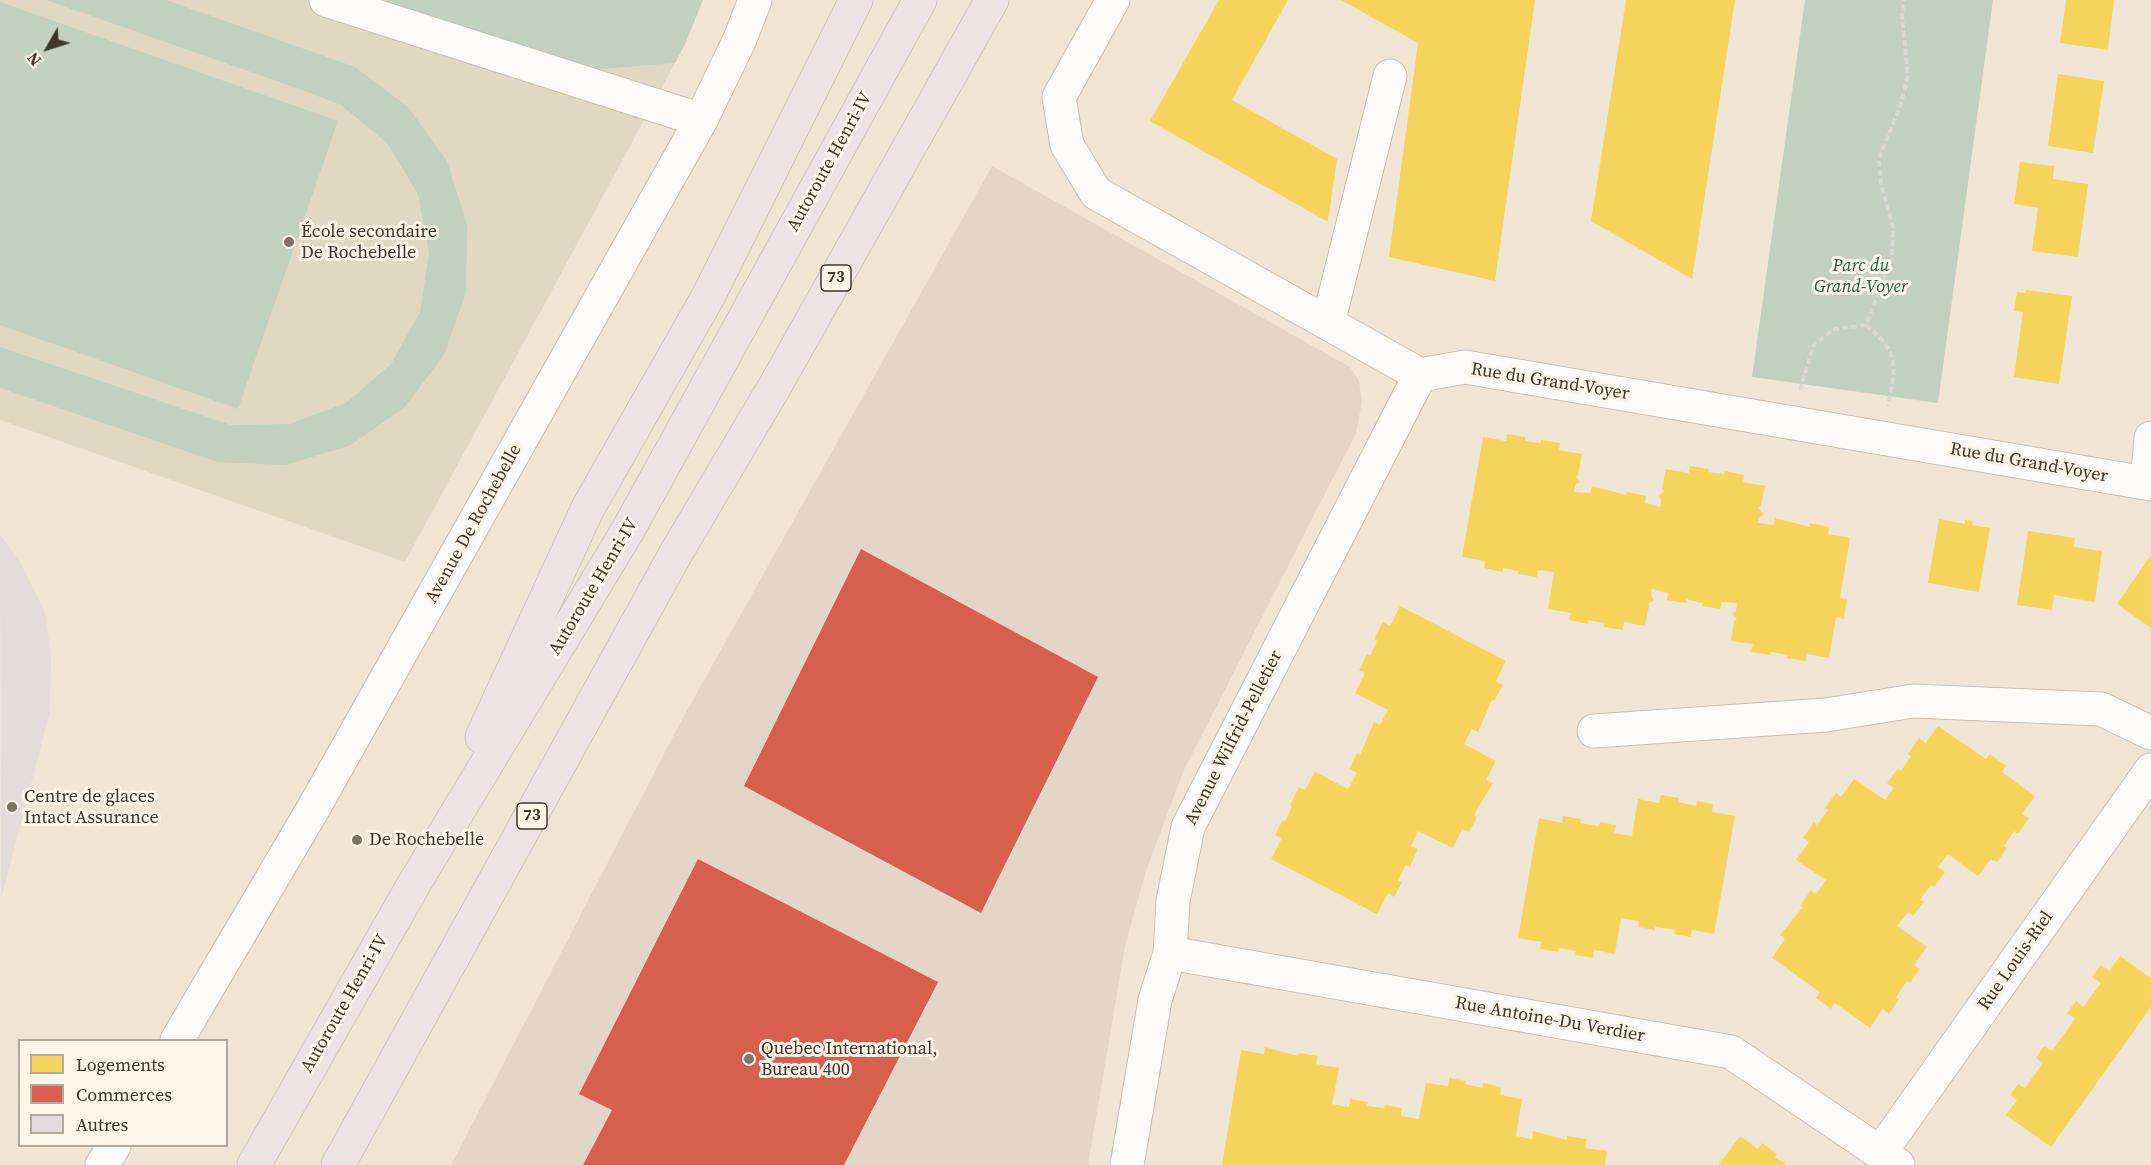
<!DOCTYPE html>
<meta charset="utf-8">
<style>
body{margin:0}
#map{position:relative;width:2151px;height:1165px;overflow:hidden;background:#f0e5d5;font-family:"Source Serif 4",serif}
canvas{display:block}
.legend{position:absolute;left:18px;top:1039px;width:210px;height:108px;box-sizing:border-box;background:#fef5ea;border:2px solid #b2a99e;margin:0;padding:8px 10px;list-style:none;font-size:18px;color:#3f372c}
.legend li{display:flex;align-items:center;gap:12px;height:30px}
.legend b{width:30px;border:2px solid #b2a99e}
.north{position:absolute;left:18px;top:18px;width:60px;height:60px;-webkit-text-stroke:4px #fef5ea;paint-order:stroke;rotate:231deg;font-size:16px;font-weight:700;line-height:24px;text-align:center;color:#3f372c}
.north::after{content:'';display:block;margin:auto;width:21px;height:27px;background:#3f372c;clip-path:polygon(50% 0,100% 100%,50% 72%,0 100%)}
</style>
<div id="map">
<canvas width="2151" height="1165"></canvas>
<ul class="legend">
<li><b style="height:16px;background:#f6d55c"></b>Logements</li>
<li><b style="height:16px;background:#d6604d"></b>Commerces</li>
<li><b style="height:16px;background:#e3dcda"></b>Autres</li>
</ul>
<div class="north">N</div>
</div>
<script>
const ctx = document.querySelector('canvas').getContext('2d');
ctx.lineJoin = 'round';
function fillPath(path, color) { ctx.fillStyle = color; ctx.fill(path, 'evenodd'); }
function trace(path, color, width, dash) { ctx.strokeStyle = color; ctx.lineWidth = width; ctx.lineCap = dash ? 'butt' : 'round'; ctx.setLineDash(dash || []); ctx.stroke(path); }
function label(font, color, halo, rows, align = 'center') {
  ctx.font = font + ' "Source Serif 4",serif'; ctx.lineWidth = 6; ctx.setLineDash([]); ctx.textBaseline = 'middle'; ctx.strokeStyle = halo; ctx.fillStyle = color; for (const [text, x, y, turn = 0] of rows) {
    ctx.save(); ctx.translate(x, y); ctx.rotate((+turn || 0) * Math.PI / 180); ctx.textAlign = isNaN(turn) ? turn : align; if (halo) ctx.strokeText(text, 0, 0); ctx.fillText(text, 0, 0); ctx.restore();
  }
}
fillPath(new Path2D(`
 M992,166L1350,367L1359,381L1362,402L1356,433L1184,770L1146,871L1125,946L1088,1165H451L680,723Z`), '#e4d6c6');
fillPath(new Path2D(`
 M0,0H703L686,42L675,63L405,562L0,420Z`), '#e1d8c4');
fillPath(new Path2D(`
 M46,0H166L355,67L408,107L447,161L467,225L466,292L444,355L404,408L349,446L285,465L218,462L0,388V347L231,425L290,424L346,403L391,364L420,312L429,253L418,194L387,143L341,105L302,90Z
 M374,0H703L686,42L675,63L602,69L571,68Z
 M1805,0H1993L1938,403L1752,377Z
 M0,2L338,121L238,409L0,325Z`), '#c2d1c0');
fillPath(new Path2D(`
 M1219,0H1288L1232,100L1337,159L1328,222L1150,121Z
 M1341,0H1535L1495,281L1389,257L1418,43Z
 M1626,0H1735L1692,279L1591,221Z
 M2066,0H2114L2108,50L2060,43Z
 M2058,74L2104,81L2093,153L2048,146Z
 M2020,162L2054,166L2053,179L2088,184L2078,257L2032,251L2038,208L2014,204Z
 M2026,290L2072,296L2059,384L2014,377L2023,312L2014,311L2017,292L2025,293Z
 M1507,434L1525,437V441L1541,443V440L1560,443L1559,450L1582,454L1578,475L1576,476L1580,482L1575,485L1574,492L1590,493L1592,486L1626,495L1627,492L1646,496L1645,503L1660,507L1661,500L1658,496L1665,491L1662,489L1666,469L1689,473L1690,466L1709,469L1708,472L1724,474L1725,471L1744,475L1743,482L1765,486L1761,506L1758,508L1764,514L1759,518L1758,523L1774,525L1775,518L1810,527V523L1829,527L1828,534L1850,538L1840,598L1847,599L1844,619L1836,617L1829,658L1807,654L1806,661L1787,658L1788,655L1771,652L1770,655L1751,652L1753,644L1731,641L1734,621L1737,619L1732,614L1736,611L1737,603L1722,602L1720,609L1702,606V603L1686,599V603L1667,600L1668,593L1652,589L1651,595L1654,600L1648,604L1649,606L1645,626L1624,622L1623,630L1604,627V623L1588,620V624L1569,620L1571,613L1548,609L1554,572L1538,570L1537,577L1518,574V571L1503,568V572L1484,568L1485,561L1462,557L1483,437L1506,441Z
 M1939,519L1965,524V520L1973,521L1972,525L1990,528L1979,592L1928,583Z
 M2028,531L2075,538L2074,547L2102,551L2095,602L2054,595L2052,610L2017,605Z
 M2151,555V628L2117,604Z
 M1400,606L1506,661L1496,681L1503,685L1494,701L1492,700L1478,732L1472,729L1464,744L1496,761L1486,780L1493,783L1474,815L1477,817L1469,832L1462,829L1453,848L1418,831L1411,846L1418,849L1410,867L1406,865L1398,881L1402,882L1394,897L1388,893L1377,914L1271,859L1282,838L1275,835L1283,820L1285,821L1292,807L1290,805L1299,787L1305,790L1315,772L1348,789L1357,773L1349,769L1357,753L1360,755L1374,722L1380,725L1388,710L1355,693L1365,673L1359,670L1367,654L1370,656L1377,641L1374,639L1383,622L1390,626Z
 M1938,726L1986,759L1990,754L2006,766L2002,772L2035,796L2022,814L2029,818L2018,834L2014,831L2004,846L2007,848L1997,862L1991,859L1978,876L1948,854L1938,867L1945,872L1934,887L1931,885L1920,900L1924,902L1913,916L1908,912L1897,926L1927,947L1914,965L1920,969L1910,983L1907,981L1896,997L1899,999L1889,1014L1883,1009L1870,1028L1835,1003L1831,1009L1816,998L1820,992L1772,958L1785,939L1780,935L1803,907L1800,906L1811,890L1816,894L1826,880L1796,860L1809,842L1803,838L1814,822L1817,825L1828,810L1825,808L1836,793L1841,797L1854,779L1885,800L1894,788L1887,783L1898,768L1901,771L1911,756L1908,754L1919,738L1926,743Z
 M1661,795L1679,798L1678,802L1696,806L1697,801L1713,804L1712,812L1735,816L1714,934L1692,930L1691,937L1674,934L1675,930L1655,927V930L1638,927L1639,921L1621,918L1615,954L1594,950L1593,958L1575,955L1576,951L1559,948L1558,952L1540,949L1541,942L1518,938L1539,818L1562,823L1563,816L1581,819L1580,823L1599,826L1600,822L1616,825L1614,833L1632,836L1638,799L1659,803Z
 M2120,956L2151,978V1007L2051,1147L2006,1115L2017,1100L2010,1095L2018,1084L2025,1088L2043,1063L2036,1058L2044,1046L2052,1051L2075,1019L2067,1013L2076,1001L2083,1007L2101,983L2092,977L2101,965L2109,971Z
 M1265,1047L1298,1056L1299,1053L1318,1056L1316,1064L1339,1068L1332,1104L1349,1107L1350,1099L1368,1102L1367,1106L1384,1108L1385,1105L1402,1108L1401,1116L1419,1119L1426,1083L1448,1086L1449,1078L1466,1081L1465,1084L1482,1088L1483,1083L1501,1087L1500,1095L1522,1099L1516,1136L1532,1139L1533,1131L1567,1140V1136L1587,1139L1585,1148L1607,1151L1605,1165H1222L1241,1050L1264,1054Z
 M1740,1136L1758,1149L1762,1143L1777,1154L1775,1157L1787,1165H1719Z`), '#f6d55c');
fillPath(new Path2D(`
 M861,549L1098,677L981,913L744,786Z
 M698,859L938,982L844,1165H583L612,1110L579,1094Z`), '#d6604d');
fillPath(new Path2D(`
 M0,535L20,562L45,612L51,656L50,711L1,900Z`), '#e3dcda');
const minor = new Path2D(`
 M326,0L701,120
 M1113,0L1059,97L1067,145L1096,193L1420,375L1465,367L2151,484
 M1328,323L1390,76
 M2147,483L2151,438
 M1594,731L1826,715L1913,701L2101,709L2151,733
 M1170,953L1731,1052L1898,1165
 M177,1040L313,809L701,120L740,39L755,0
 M1880,1153L2151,770
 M102,1165L114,1146
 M1127,1165L1155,1000L1170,953L1173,901L1188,827L1420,375`);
const highway = new Path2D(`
 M482,737L588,508L709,295L856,0
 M254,1165L414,884L628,530L920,0
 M338,1165L676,553L775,386L992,0`);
trace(minor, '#cac1b5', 35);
trace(highway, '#ccc6be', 35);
trace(new Path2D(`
 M1866,325C1900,353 1896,365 1888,406
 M1800,390L1814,344L1835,329L1866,325L1892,257L1893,228L1881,184L1879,158L1900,107L1908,76L1902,16L1904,0`), '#dbd7d3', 4, [6, 3]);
trace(minor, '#fdfbf9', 33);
trace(highway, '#eee2e2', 33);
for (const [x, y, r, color] of [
 [289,242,6,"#7d7467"],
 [12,807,6,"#7d7467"],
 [357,840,6,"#7d7467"],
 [749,1059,6,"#7d7467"]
]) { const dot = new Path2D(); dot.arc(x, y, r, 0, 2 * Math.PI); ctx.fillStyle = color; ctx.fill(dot); trace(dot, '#fef5ea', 2); }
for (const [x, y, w] of [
 [836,278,30],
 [532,816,30]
]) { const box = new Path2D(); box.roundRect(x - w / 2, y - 13, w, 26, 4.5); ctx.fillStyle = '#fef5ea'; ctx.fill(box); trace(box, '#3f372c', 1.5); }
label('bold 16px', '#3f372c', null, [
 ["73",836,278],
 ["73",532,816]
]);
label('18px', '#3f372c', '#fef5ea', [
 ["Autoroute Henri-IV",830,162,-61],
 ["Rue du Grand-Voyer",1550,382,9],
 ["Rue du Grand-Voyer",2029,463,10],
 ["Avenue De Rochebelle",474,524,-61],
 ["Autoroute Henri-IV",594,587,-59],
 ["Avenue Wilfrid-Pelletier",1234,738,-63],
 ["Rue Louis-Riel",2016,961,-55],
 ["Autoroute Henri-IV",345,1004,-60],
 ["Rue Antoine-Du Verdier",1550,1020,10]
]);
label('18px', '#3f372c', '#fef5ea', [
 ["École secondaire",301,232],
 ["De Rochebelle",301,253],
 ["Centre de glaces",24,797],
 ["Intact Assurance",24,818],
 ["De Rochebelle",369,840],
 ["Quebec International,",761,1049],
 ["Bureau 400",761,1070]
], 'left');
label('italic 18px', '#1e654a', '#fef5ea', [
 ["Parc du",1861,266],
 ["Grand-Voyer",1861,287]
]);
</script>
